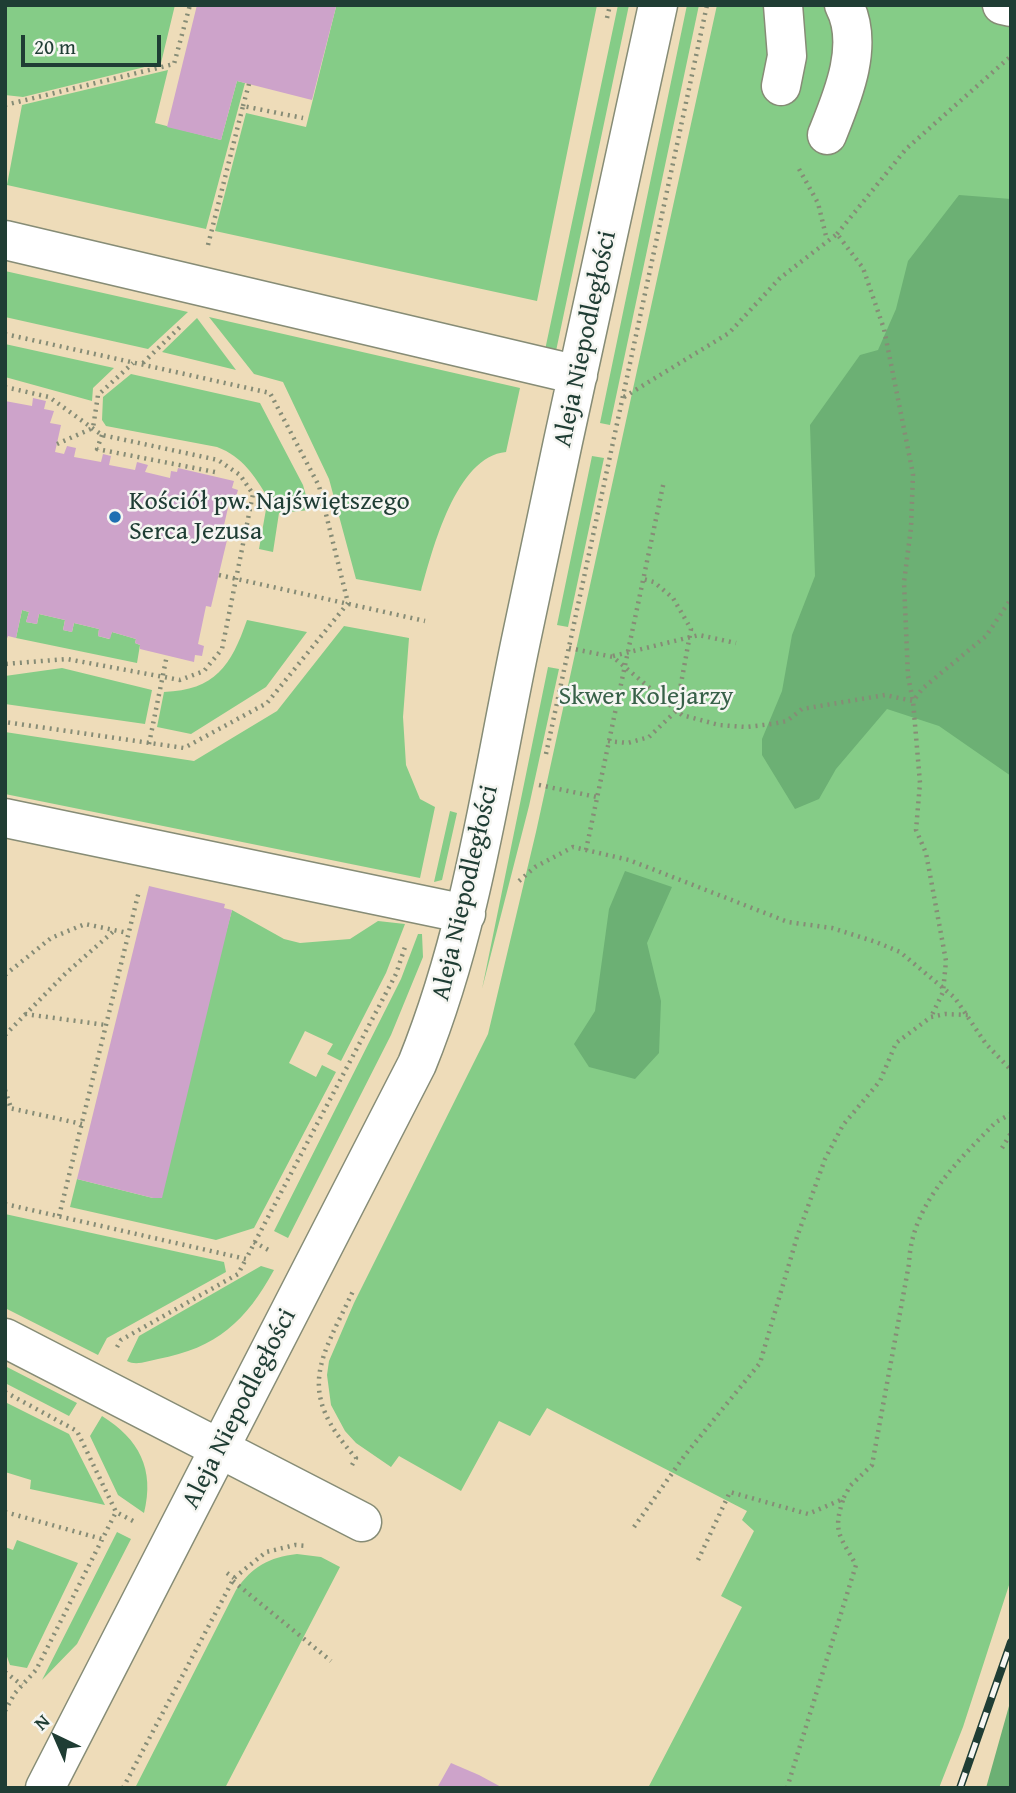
<!DOCTYPE html>
<meta charset="utf-8">
<style>
body{margin:0}
#map{position:relative;width:1016px;height:1793px;overflow:hidden;background:#eedcb9;font-family:"Gentium Book Plus",serif}
canvas{display:block}
.frame{position:absolute;inset:0;border:7px solid #1f3d34;pointer-events:none}
.north{position:absolute;left:21px;top:1702px;width:70px;height:70px;-webkit-text-stroke:5px #f6f6f2;paint-order:stroke;rotate:316deg;font-size:19px;font-weight:700;line-height:28px;text-align:center;color:#1f3d34}
.north::after{content:'';display:block;margin:auto;width:24px;height:32px;background:#1f3d34;clip-path:polygon(50% 0,100% 100%,50% 72%,0 100%)}
.scale{position:absolute;left:21px;top:35px;width:140px;height:32px;box-sizing:border-box;border:4px solid #1f3d34;border-top:0;padding-left:9px;font-size:21px;line-height:24px;white-space:nowrap;color:#1f3d34;-webkit-text-stroke:5px #f6f6f2;paint-order:stroke}
</style>
<div id="map">
<canvas width="1016" height="1793"></canvas>
<div class="frame"></div>
<div class="north">N</div>
<div class="scale">20 m</div>
</div>
<script>
const ctx = document.querySelector('canvas').getContext('2d');
ctx.lineJoin = 'round';
function fillPath(path, color) { ctx.fillStyle = color; ctx.fill(path, 'evenodd'); }
function trace(path, color, width, dash) { ctx.strokeStyle = color; ctx.lineWidth = width; ctx.lineCap = dash ? 'butt' : 'round'; ctx.setLineDash(dash || []); ctx.stroke(path); }
function label(font, color, halo, rows, align = 'center') {
  ctx.font = font + ' "Gentium Book Plus",serif'; ctx.lineWidth = 5; ctx.setLineDash([]); ctx.textBaseline = 'middle'; ctx.strokeStyle = halo; ctx.fillStyle = color; for (const [text, x, y, turn = 0] of rows) {
    ctx.save(); ctx.translate(x, y); ctx.rotate((+turn || 0) * Math.PI / 180); ctx.textAlign = isNaN(turn) ? turn : align; if (halo) ctx.strokeText(text, 0, 0); ctx.fillText(text, 0, 0); ctx.restore();
  }
}
fillPath(new Path2D(`
 M5,5H175L161,63L23,97L5,95Z
 M330,5H597L537,301L215,231L246,113L306,127L336,7Z
 M618,5H629L556,351L545,350Z
 M687,5H699L610,425L600,423Z
 M717,5H1011V1579L963,1727L939,1788H648L742,1607L721,1596L754,1531L742,1520L747,1511L547,1408L530,1436L499,1421L461,1491L399,1456L391,1467L356,1443L345,1431L331,1405L327,1375L329,1361L354,1303L488,1034L536,832Z
 M168,70L155,123L221,140L237,81L245,83L206,229L7,185L22,105Z
 M5,271L188,312L148,349L5,317Z
 M209,317L520,388L506,452C456,456 432,551 421,591L356,579L329,479L283,382L254,374Z
 M197,318L236,370L162,352Z
 M5,344L114,368L93,388L92,401L5,377Z
 M131,374L260,403L303,485L310,510L279,513L273,552L259,549L268,498C254,475 243,457 217,447L106,426L102,420L103,397Z
 M592,456L604,458L568,627L557,625Z
 M22,610L29,612L26,622L37,624L39,614L65,620L63,630L72,632L74,623L99,629L98,636L109,639L112,632L136,639L135,643L140,645L137,663L16,638Z
 M247,620L307,632L266,687L191,734L157,727L164,692C215,690 231,666 247,620Z
 M344,626L409,638L403,717L406,765L420,799L435,807L420,878L5,794V732L194,761L277,711Z
 M548,667L559,669L529,806L482,989Z
 M62,668L152,690L145,724L5,704V676Z
 M450,811L457,813L442,880L434,882Z
 M232,910L284,939L300,943L350,939L378,921L405,924L386,973L341,1061L327,1054L333,1044L305,1031L289,1063L316,1077L322,1065L336,1072L254,1228L216,1240L70,1207L77,1179L153,1198Z
 M418,934H422L423,957L391,1035L288,1238L274,1231L401,979Z
 M5,1214L224,1262L226,1272L107,1338L98,1355L5,1308Z
 M261,1266L274,1270C246,1321 217,1348 158,1359C148,1361 136,1366 127,1361L139,1336Z
 M5,1366L77,1403L69,1416L5,1383Z
 M5,1402L69,1434L105,1505L30,1489L31,1480L5,1472Z
 M102,1416C139,1439 155,1469 144,1513L118,1495L90,1436Z
 M117,1532L131,1539L77,1644L42,1680Z
 M17,1540L78,1563L27,1668L10,1665L5,1651V1547L13,1550Z
 M297,1554L321,1557L340,1567L225,1788H135L236,1590C252,1567 269,1557 297,1554Z`), '#85cc87');
fillPath(new Path2D(`
 M959,195L1011,199V776L939,726L887,709L836,769L819,799L795,809L762,755V739L782,691L792,635L815,576L810,425L860,355L878,350L896,309L908,261Z
 M625,871L672,887L647,943L661,1001L659,1053L635,1079L589,1067L574,1044L595,1011L609,909Z
 M1011,1701V1788H986L1009,1706Z`), '#6cb074');
fillPath(new Path2D(`
 M197,5L336,7L312,100L237,81L221,140L167,127Z
 M33,398L46,401L44,409L54,411L50,423L61,425L55,452L64,454L67,446L76,448L74,457L101,462L103,454L111,456L109,465L135,470L137,462L148,465L145,472L170,478L171,471L177,472L178,468L234,481L232,488L238,490L235,500L230,499L222,534L228,536L211,607L206,606L198,644L204,646L202,656L195,655L194,662L140,649V645L135,643L136,639L112,632L110,639L98,636L99,629L74,623L72,632L63,630L65,620L39,614L37,624L26,622L29,612L22,610L16,638L8,636L5,643V401L32,406Z
 M149,886L225,904L224,908L232,910L162,1198H153L77,1179Z
 M451,1763L479,1775L503,1788H437Z`), '#cda3ca');
const minor = new Path2D(`
 M1002,5L1011,7
 M781,86L787,56L783,5
 M827,135C842,98 865,45 844,5
 M5,240L578,375
 M5,818L466,914
 M5,1338L362,1522
 M45,1788L417,1064C472,928 491,783 521,640C565,428 612,217 658,5`);
trace(minor, '#868c76', 41);
trace(new Path2D(`
 M607,18L610,5
 M5,105L174,64L190,5
 M243,106L249,84
 M799,169L818,203L827,240
 M837,234L906,149L1011,56
 M208,245L243,106L303,118
 M5,334L270,393L319,486L348,603L267,703L184,748L5,722
 M143,363L182,325
 M5,387L49,397L102,435L218,460L240,475L253,494L222,649L204,671L180,680L67,659L5,664
 M624,397L729,333L780,278L837,234L863,268L884,329L913,474L911,528L904,582L908,676L913,701L920,783L916,830L926,853L946,961L943,992L931,1017
 M102,435L97,449L215,472V476
 M57,444L93,428L98,395L133,363
 M219,575L425,621
 M569,648L613,657L682,715L719,725L746,727L772,724L787,721L802,709L885,695L913,701L923,688L986,636L1011,599
 M613,656L699,635L736,643
 M608,741L628,743L649,737L676,711L691,629L673,598L654,582L643,579
 M149,744L167,655
 M546,754L707,5
 M539,785L597,797
 M586,850L664,481
 M519,881L535,867L573,847L629,860L788,922L832,928L876,942L900,952L955,998L986,1044L1011,1070
 M5,975L51,938L85,924L128,933
 M25,1014L106,1025
 M5,1035L66,973L115,930
 M5,1090L11,1108
 M5,1107L82,1124
 M1002,1148L1011,1133
 M5,1204L246,1259L396,974L405,947
 M59,1216L139,891
 M254,1242L272,1252
 M117,1347L121,1340L238,1274L246,1259
 M5,1392L77,1431L116,1512L135,1522
 M352,1465L356,1458C295,1390 320,1361 354,1289
 M5,1512L102,1539
 M634,1527L685,1455L760,1363L797,1237L825,1159L843,1125L880,1081L896,1043L931,1017L945,1014L968,1015
 M698,1560L730,1492L808,1514L843,1499L850,1486L872,1465L909,1264C911,1205 956,1163 996,1122L1011,1114
 M227,1573L234,1578
 M233,1581L331,1661
 M5,1672L22,1685
 M5,1711L15,1693L36,1670L116,1512
 M123,1788L234,1578L266,1552L295,1545L308,1546
 M787,1788L856,1565C841,1537 832,1533 843,1500`), '#868c76', 4.5, [2, 5]);
trace(minor, '#fff', 38);
const rail = new Path2D(`
 M960,1788L1011,1642`);
trace(rail, '#1f3d34', 8);
trace(rail, '#f6f6f2', 5, [16]);
for (const [x, y, r, color] of [
 [115,517,7,"#1f6fb2"]
]) { const dot = new Path2D(); dot.arc(x, y, r, 0, 2 * Math.PI); ctx.fillStyle = color; ctx.fill(dot); trace(dot, '#f6f6f2', 2.5); }
label('26px', '#1f3d34', '#f6f6f2', [
 ["Aleja Niepodległości",586,339,-78],
 ["Aleja Niepodległości",466,893,-77],
 ["Aleja Niepodległości",240,1409,-63]
]);
label('26px', '#1f3d34', '#f6f6f2', [
 ["Kościół pw. Najświętszego",129,502],
 ["Serca Jezusa",129,532]
], 'left');
label('26px', '#386149', '#f6f6f2', [
 ["Skwer Kolejarzy",646,697]
]);
</script>
